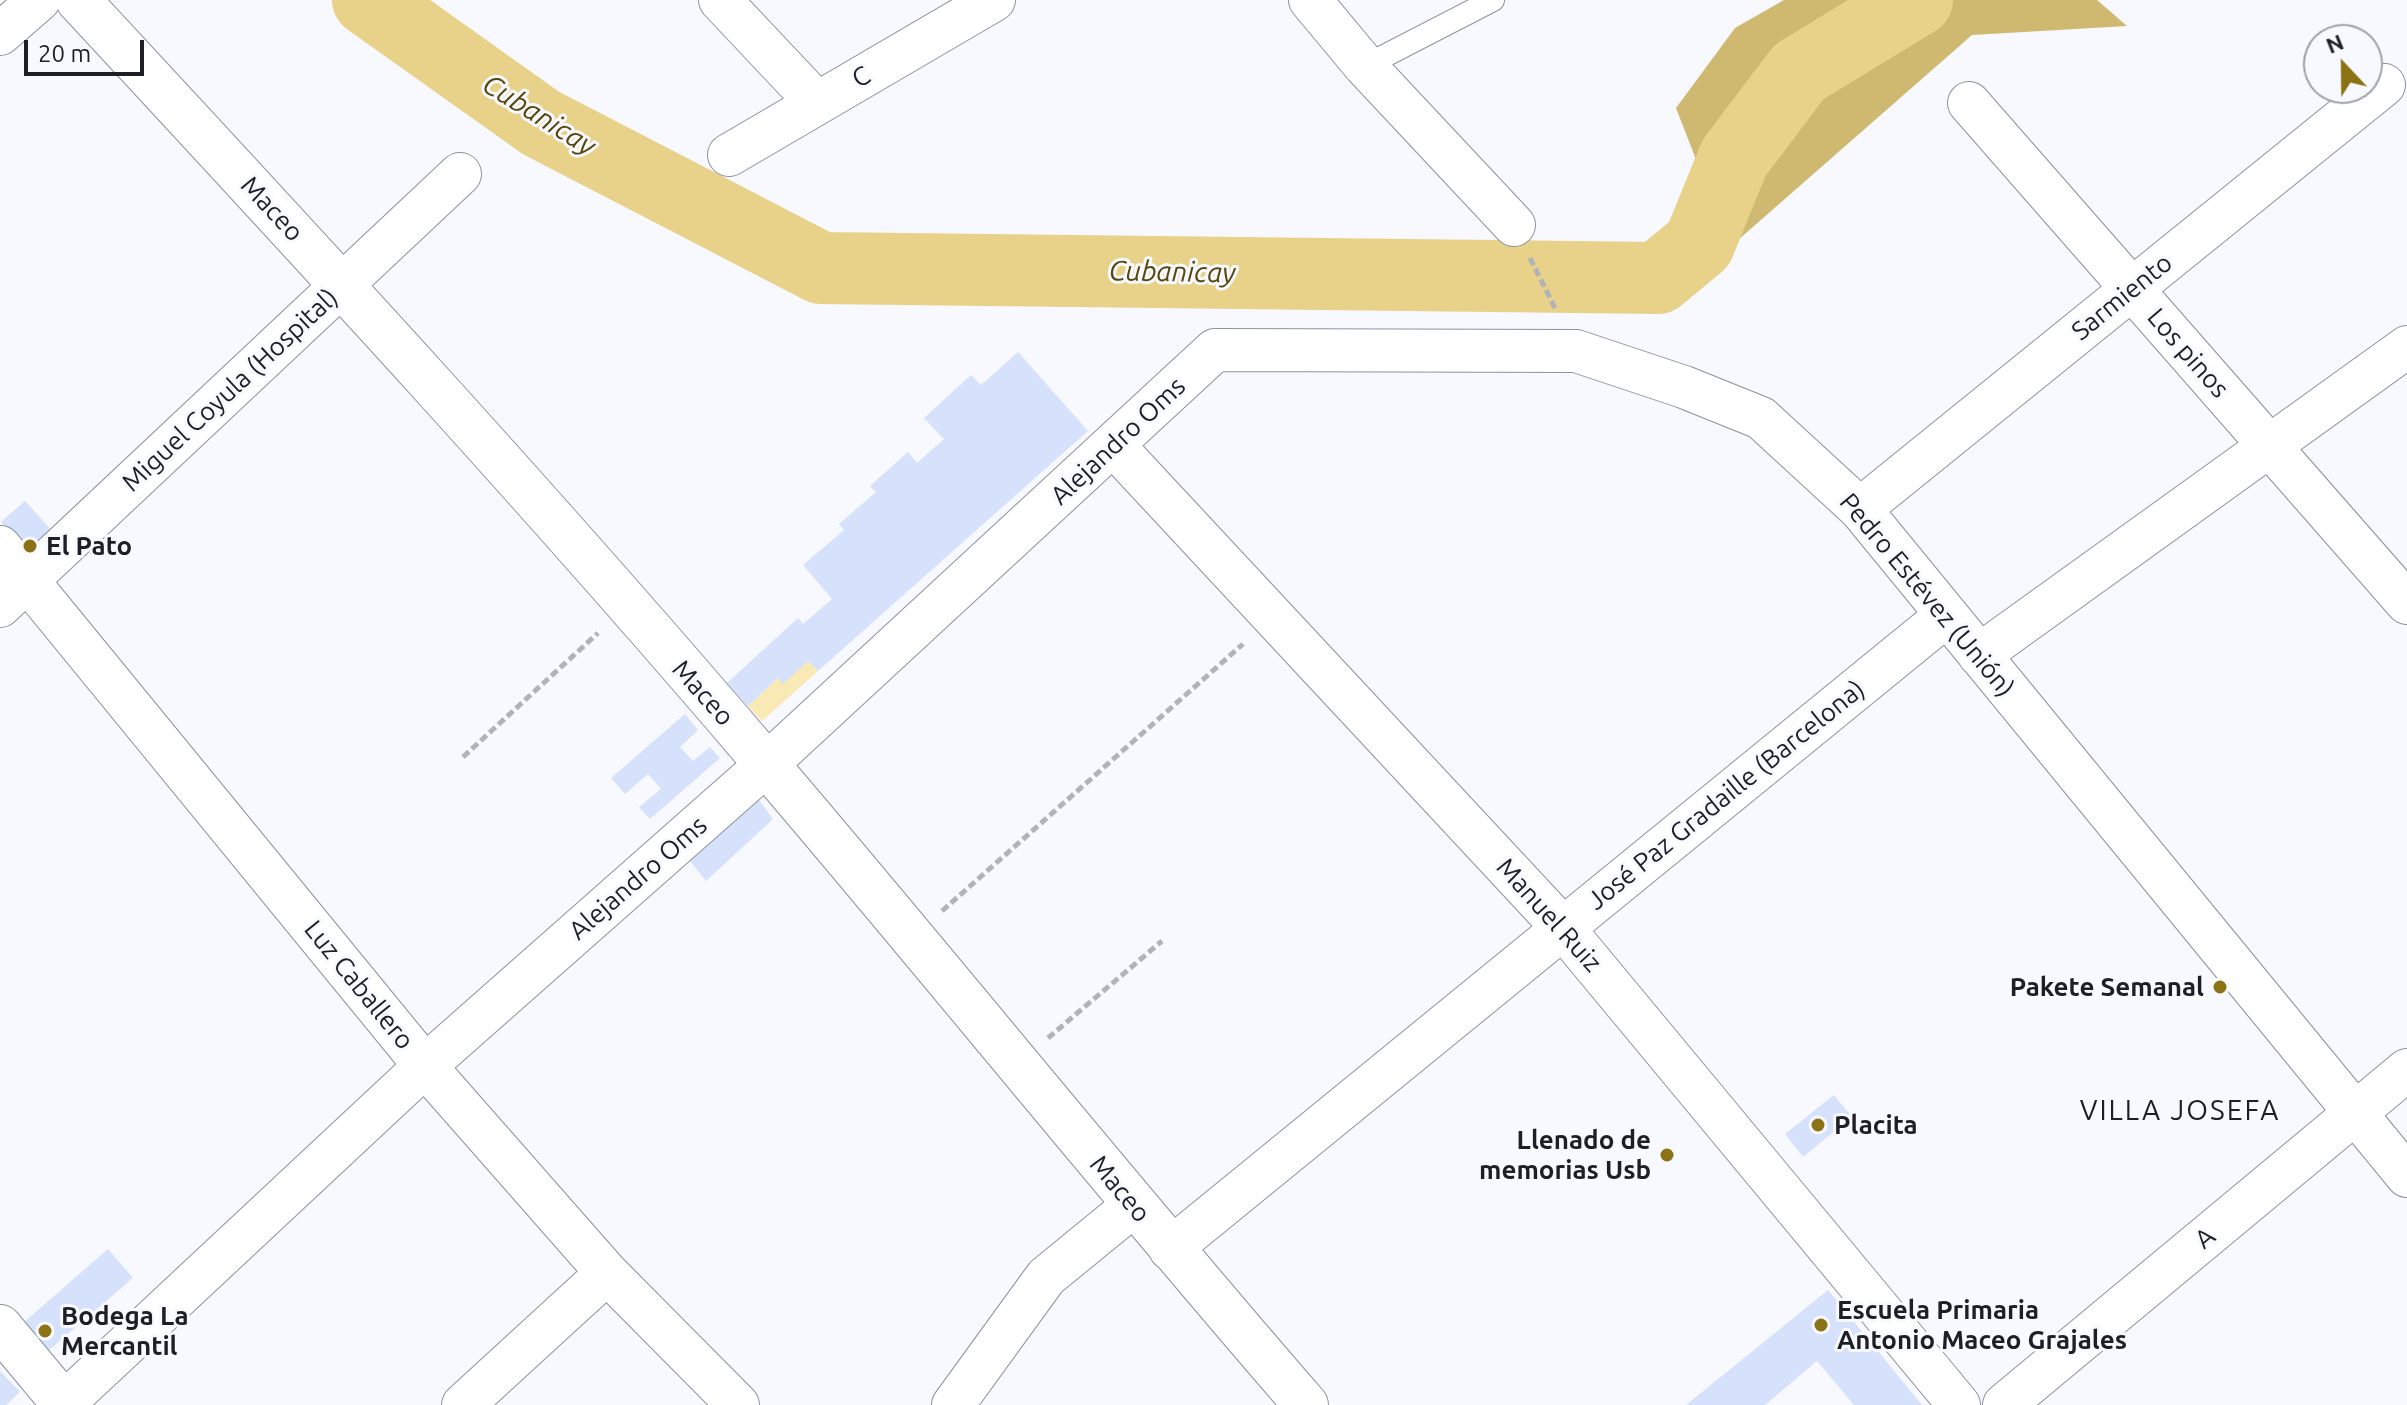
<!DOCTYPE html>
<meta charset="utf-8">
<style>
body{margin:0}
#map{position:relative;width:2407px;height:1405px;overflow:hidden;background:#f7f9fe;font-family:Ubuntu,sans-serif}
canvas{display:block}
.north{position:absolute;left:2303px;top:24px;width:80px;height:80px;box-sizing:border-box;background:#f7f9fe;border:2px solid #a0a2a7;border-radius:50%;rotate:338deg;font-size:22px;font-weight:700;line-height:32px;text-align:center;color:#1e1f24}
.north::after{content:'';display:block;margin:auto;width:28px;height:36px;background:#8b7215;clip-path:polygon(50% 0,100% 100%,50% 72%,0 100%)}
.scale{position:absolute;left:24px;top:40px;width:120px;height:36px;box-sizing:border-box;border:4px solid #1e1f24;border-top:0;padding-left:10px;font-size:24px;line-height:28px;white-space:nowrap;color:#1e1f24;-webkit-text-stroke:6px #f7f9fe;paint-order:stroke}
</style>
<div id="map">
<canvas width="2407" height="1405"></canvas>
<div class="north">N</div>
<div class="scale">20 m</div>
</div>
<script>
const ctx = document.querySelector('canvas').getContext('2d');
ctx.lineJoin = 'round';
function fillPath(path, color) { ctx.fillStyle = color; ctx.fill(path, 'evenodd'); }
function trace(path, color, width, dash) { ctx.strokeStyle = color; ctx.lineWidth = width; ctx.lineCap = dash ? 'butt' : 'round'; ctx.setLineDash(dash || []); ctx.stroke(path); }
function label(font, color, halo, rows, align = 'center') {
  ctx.font = font + ' Ubuntu,sans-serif'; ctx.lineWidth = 6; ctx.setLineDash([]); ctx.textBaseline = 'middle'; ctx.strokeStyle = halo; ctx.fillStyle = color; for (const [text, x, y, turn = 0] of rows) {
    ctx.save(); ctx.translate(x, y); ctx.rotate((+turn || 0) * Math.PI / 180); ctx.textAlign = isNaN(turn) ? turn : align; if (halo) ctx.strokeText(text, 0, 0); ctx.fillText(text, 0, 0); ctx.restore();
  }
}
fillPath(new Path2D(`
 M808,661L818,671L762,721L748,706L778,678Z`), '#f9e9b5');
fillPath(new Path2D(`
 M1784,0H2097L2127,26L1972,35L1730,247L1676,108L1735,28Z`), '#cfb86f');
trace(new Path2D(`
 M368,0L541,123L821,268L1658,278L1699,244L1734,158L1799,72L1917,0`), '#e8d188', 72);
fillPath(new Path2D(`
 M1018,352L1088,431L818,671L808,661L783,684L778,678L748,706L727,683L798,618L803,624L832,599L803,565L844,530L839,524L876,492L870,486L908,452L917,463L944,439L924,418L971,375L981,385Z
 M25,501L55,534L30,556L1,522Z
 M685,714L698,730L680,747L693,761L710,747L720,758L650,819L639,807L661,789L648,774L625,794L611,778Z
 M746,799L759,800L773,819L706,881L686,856Z
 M1834,1095L1852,1117L1803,1157L1785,1134Z
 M108,1249L133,1278L48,1351L23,1323Z
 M1828,1290L1922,1405H1854L1817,1361L1765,1405H1686Z
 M0,1371L20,1392L6,1405H0Z`), '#d6e1fc');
const lane = new Path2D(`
 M1365,66L1493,0`);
const street = new Path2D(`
 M720,0L817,103
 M1310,0L1365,66L1514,225
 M0,34L39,0
 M1969,103L2407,603
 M729,155L994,0
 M1114,446L1563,928L1959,1405
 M1860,509L2384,85
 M0,547L425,1066L607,1273L738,1405
 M0,606L460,174
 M1979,655L2407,347
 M1170,1249L1947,615
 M62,1405L425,1066L767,764L1215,350L1576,351L1684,387L1761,418L1860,509L2407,1176
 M463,1405L607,1273
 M953,1405L1046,1277L1134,1205
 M2004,1405L2407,1070`);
const secondary = new Path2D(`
 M78,0C312,252 546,505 768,766C949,978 1123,1195 1306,1405
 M0,1327L65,1405`);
trace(lane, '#8d929c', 24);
trace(street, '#8d929c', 44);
trace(secondary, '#8d929c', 46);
trace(new Path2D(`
 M1530,258L1556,310
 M463,757L598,633
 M942,911L1243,644
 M1048,1038L1162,941`), '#b1b3b8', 5, [8, 4]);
trace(lane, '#fff', 22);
trace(street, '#fff', 42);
trace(secondary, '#fff', 44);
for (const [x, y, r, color] of [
 [30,546,8,"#8b7215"],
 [2220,987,8,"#8b7215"],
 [1818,1125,8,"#8b7215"],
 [1667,1155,8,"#8b7215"],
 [1821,1325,8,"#8b7215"],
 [45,1331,8,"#8b7215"]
]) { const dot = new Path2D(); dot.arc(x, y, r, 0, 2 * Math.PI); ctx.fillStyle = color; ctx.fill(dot); trace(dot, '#f7f9fe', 3); }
label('26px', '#1e1f24', '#f7f9fe', [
 ["C",861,77,-30],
 ["Maceo",272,209,47],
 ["Sarmiento",2122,297,-39],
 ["Los pinos",2188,353,49],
 ["Miguel Coyula (Hospital)",230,390,-43],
 ["Alejandro Oms",1118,441,-43],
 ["Pedro Estévez (Unión)",1927,595,50],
 ["Maceo",703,693,48],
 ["José Paz Gradaille (Barcelona)",1726,795,-39],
 ["Alejandro Oms",638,878,-41],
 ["Manuel Ruiz",1549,915,48],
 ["Luz Caballero",359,985,51],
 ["Maceo",1120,1189,50],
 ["A",2205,1238,-40]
]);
label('bold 26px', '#1e1f24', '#f7f9fe', [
 ["El Pato",46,546],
 ["Pakete Semanal",2204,987,"right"],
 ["Placita",1834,1125],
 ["Llenado de",1651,1140,"right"],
 ["memorias Usb",1651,1170,"right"],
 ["Escuela Primaria",1837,1310],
 ["Antonio Maceo Grajales",1837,1340],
 ["Bodega La",61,1316],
 ["Mercantil",61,1346]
], 'left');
label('italic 28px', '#57470d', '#f7f9fe', [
 ["Cubanicay",539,115,32],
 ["Cubanicay",1172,272,1]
]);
ctx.letterSpacing = '2px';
label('28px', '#1e1f24', '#f7f9fe', [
 ["VILLA JOSEFA",2180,1111]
]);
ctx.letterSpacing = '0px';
</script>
